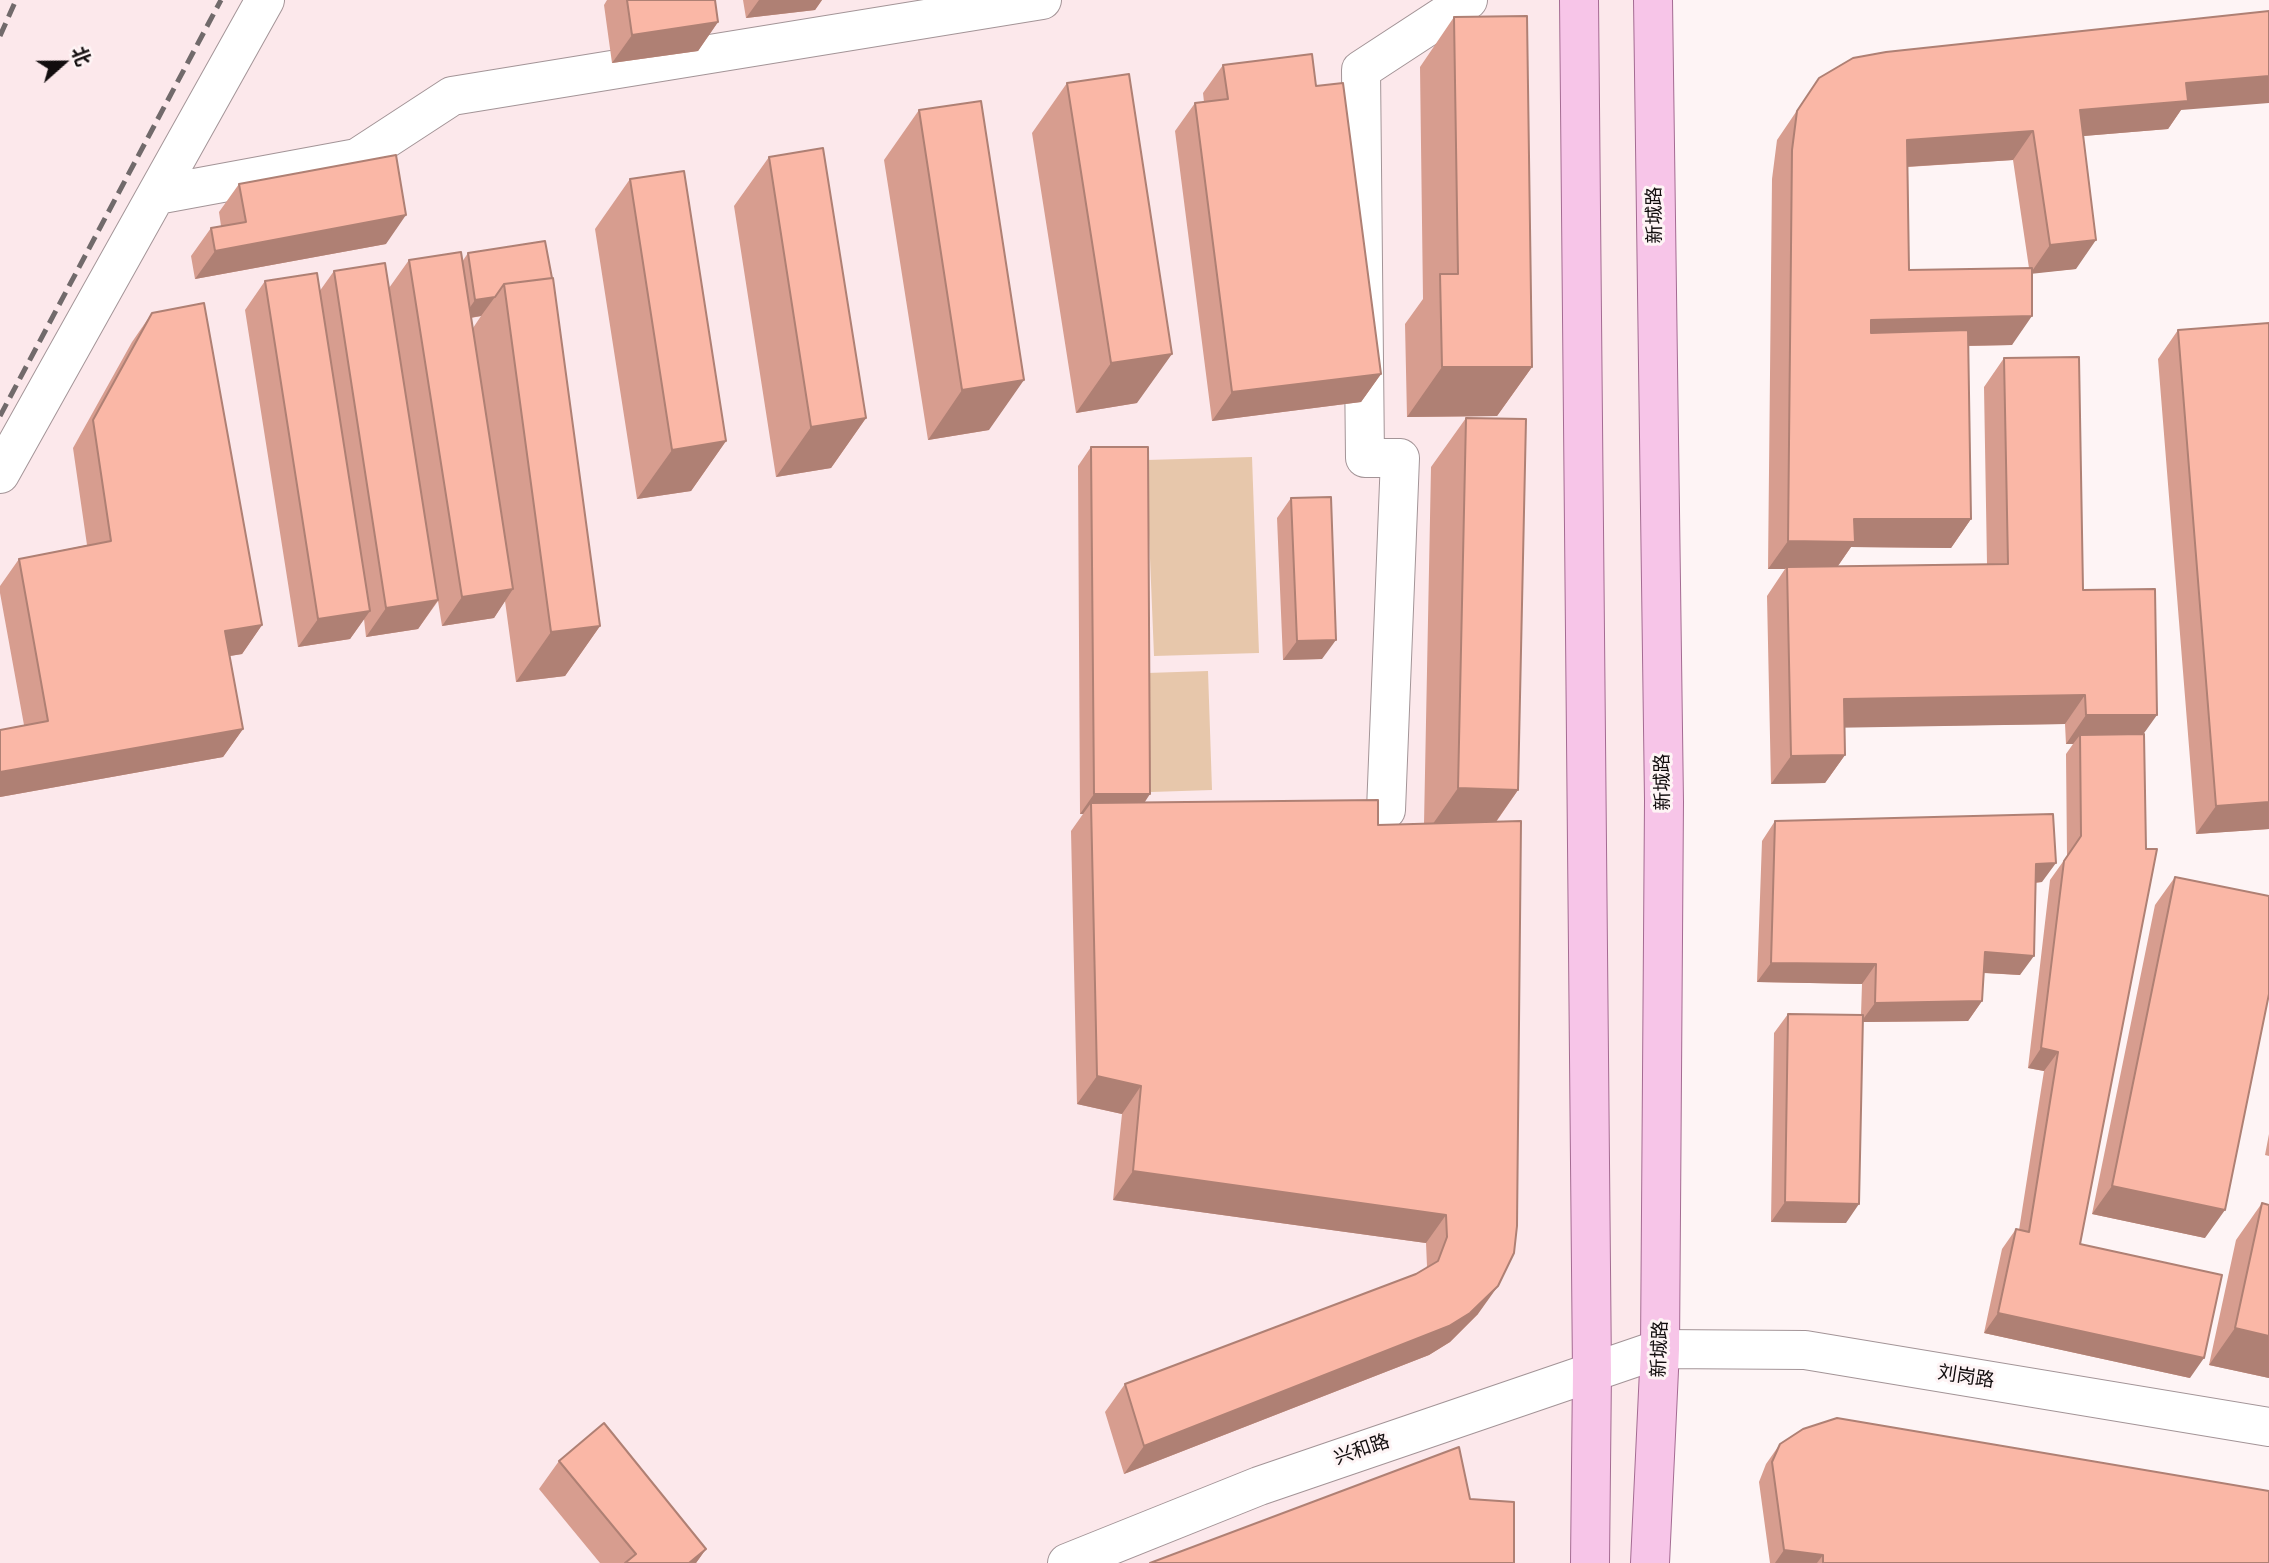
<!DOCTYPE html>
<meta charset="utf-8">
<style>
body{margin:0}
#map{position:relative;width:2269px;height:1563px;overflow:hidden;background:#fef4f5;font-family:Literata,"Noto Sans SC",serif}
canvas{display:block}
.north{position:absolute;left:28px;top:28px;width:70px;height:70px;-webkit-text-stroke:5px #fef4f5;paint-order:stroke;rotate:69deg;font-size:19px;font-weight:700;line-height:28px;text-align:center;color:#120d0e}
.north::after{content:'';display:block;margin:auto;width:24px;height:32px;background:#120d0e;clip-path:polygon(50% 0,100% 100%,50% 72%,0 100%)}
</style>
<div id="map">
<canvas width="2269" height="1563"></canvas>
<div class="north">北</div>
</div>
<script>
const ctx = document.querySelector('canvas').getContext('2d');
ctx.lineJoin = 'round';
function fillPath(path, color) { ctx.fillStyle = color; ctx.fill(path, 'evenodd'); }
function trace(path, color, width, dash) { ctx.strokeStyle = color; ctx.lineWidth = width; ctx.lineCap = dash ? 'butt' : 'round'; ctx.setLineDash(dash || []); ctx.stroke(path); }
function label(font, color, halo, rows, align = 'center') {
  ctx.font = font + ' Literata,"Noto Sans SC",serif'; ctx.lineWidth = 6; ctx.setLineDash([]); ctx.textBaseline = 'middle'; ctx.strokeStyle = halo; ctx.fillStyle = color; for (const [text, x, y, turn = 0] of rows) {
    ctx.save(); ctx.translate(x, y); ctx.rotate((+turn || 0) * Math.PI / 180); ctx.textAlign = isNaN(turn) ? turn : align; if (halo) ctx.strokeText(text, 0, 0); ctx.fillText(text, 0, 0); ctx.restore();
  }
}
fillPath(new Path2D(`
 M0,0H1653L1658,1563H0Z`), '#fce8eb');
fillPath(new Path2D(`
 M1252,457L1259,653L1154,656L1146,460Z
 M1208,671L1212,790L1151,792L1147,673Z`), '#e7c7ab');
const minor = new Path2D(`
 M157,195L357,158L452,96L1042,0
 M0,474L265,0
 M1386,810L1400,458H1365L1361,70L1468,0
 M1067,1563L1259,1486L1660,1349L1805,1350L2269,1427`);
const major = new Path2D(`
 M1579,0L1592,1372L1590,1563
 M1650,1563L1660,1349L1664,801L1653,0`);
trace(minor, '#a39497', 40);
trace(major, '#a46b92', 40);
trace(minor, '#fff', 38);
trace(major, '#f7c5e8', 38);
trace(new Path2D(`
 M0,36L16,0
 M0,416L221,0`), '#716a6b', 5, [14, 7]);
fillPath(new Path2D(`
 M607,0H715L718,22L698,51L612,63L604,5Z
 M743,0H822L815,10L746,18Z
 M1454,17L1532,367L1497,416L1407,417L1405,324L1423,299L1420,67Z
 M1223,65L1316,86L1381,374L1361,402L1212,421L1175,131L1195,103L1204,102L1203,93Z
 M1819,78L2181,110L2168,129L2083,136L2076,269L2032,273L2012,345L1968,346L1971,519L1951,548L1851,547L1838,566L1987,564L1984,387L2004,358L2083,590L2143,734L2080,1244L2190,1378L1984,1333L2002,1249L2016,1229L2019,1230L2044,1071L2028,1068L2050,880L2067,856L2066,754L2073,744H2066L2065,724L1844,727L1845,755L1825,783L1771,784L1767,596L1785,569H1768L1772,179L1777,140ZM2013,160L2029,268L1909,270L1908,167Z
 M1067,83L1137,403L1076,413L1032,133Z
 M919,110L989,430L928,440L884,160Z
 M769,157L866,418L831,468L776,477L734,206Z
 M630,179L726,441L691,491L637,499L595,229Z
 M239,184L386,244L195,279L191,256L211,228L221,226L219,212Z
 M545,241L600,626L565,676L516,682L505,601L494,618L442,626L438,601L418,629L366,637L364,619L350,639L298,647L245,310L265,281L319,292L334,271L389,288L409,260L462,262L468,253ZM481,316L473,328L471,318Z
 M152,313L262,625L242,654L230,656L243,729L223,757L0,797V730L24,725L0,593V586L19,559L87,545L73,448L132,342Z
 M2178,330L2269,829L2196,834L2158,359Z
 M1466,418L1518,790L1496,822L1478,1314L1450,1342L1429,1355L1124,1474L1105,1412L1125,1384L1416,1274L1426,1268L1427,1266L1426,1243L1113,1200L1122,1114L1077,1104L1071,831L1083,814H1080L1078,466L1091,447L1145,802L1378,825L1424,824L1431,467Z
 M1291,498L1322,659L1283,660L1277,518Z
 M1775,821L2042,882L2036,883L2020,975L1983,973L1982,1001L1968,1021L1863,1022L1846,1223L1771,1222L1774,1033L1788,1014L1861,1015L1862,984L1757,982L1762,841Z
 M2175,877L2205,1238L2092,1214L2155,905Z
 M2269,1134V1156L2265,1155Z
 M2262,1203L2269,1205V1378L2209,1365L2236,1240Z
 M1780,1444L2269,1563H1770L1759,1482L1766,1464Z
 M559,1461L706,1549L696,1563H600L539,1489Z`), '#d79d8f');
fillPath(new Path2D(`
 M759,0H822L815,10L746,18Z
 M718,22L698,51L612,63L632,35Z
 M2269,76V103L2181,110L2168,129L2060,138L2080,110L2186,83Z
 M2033,131L2013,160L1887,168L1907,140Z
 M406,215L386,244L195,279L215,251Z
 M2096,240L2076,269L2030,274L2050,245Z
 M495,297L481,316L462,319L475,300Z
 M2032,316L2012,345L1851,348L1871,320Z
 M1172,354L1137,403L1076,413L1111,363Z
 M1442,367H1532L1497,416L1407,417Z
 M1381,374L1361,402L1212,421L1232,392Z
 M1024,380L989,430L928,440L962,390Z
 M866,418L831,468L776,477L811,427Z
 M726,441L691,491L637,499L672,450Z
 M1854,519H1971L1951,548L1851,547L1835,570L1787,567L1785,569H1768L1788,541Z
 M513,589L494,618L442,626L462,597Z
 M438,600L418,629L366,637L386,608Z
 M370,611L350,639L298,647L318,619Z
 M262,625L242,654L205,660L225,631Z
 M600,626L565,676L516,682L551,632Z
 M1336,640L1322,659L1283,660L1297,641Z
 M2085,695L2065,724L1824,728L1844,699Z
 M2086,715H2157L2137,743L2080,735L2073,744H2066Z
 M243,729L223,757L0,797V772Z
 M1845,755L1825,783L1771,784L1791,756Z
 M1458,788L1518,790L1483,840L1423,838Z
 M1094,794H1150L1137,814L1091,803L1083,814H1080Z
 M2269,802V829L2196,834L2216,806Z
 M2056,863L2042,882L2023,883L2036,864Z
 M1985,952L2034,956L2020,975L1971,972Z
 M1771,963L1876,964L1862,984L1757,982Z
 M1982,1001L1968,1021L1861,1022L1875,1003Z
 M2041,1048L2058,1052L2044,1071L2028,1068Z
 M1097,1076L1141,1086L1122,1114L1077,1104Z
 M1133,1171L1446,1215L1426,1243L1113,1200Z
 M2112,1186L2225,1210L2205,1238L2092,1214Z
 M1785,1202L1859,1204L1846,1223L1771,1222Z
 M1498,1286L1478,1314L1450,1342L1429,1355L1124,1474L1144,1446Z
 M1998,1313L2204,1358L2190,1378L1984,1333Z
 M2235,1328L2269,1336V1378L2209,1365Z
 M706,1549L696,1563H689Z
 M1784,1550L1823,1555L1817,1563H1775Z`), '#af8074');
const building = new Path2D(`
 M627,0H715L718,22L632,35Z
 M2269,11V76L2186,83L2188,101L2080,110L2096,240L2050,245L2033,131L1907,140L1909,270L2032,268V316L1871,320V333L1968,330L1971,519H1854L1855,542L1788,541L1792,150L1797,111L1819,78L1853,58L1886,52Z
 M1527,16L1532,367H1442L1440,274H1458L1454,17Z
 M1312,54L1316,86L1343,83L1381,374L1232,392L1195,103L1228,99L1223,65Z
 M1129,74L1172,354L1111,363L1067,83Z
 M981,101L1024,380L962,390L919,110Z
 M823,148L866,418L811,427L769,157Z
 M396,155L406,215L215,251L211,228L246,222L239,184Z
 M684,171L726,441L672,450L630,179Z
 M545,241L552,278L504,284L495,297L475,300L468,253Z
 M461,252L513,589L462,597L409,260Z
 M385,263L438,600L386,608L334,271Z
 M317,273L370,611L318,619L265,281Z
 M553,278L600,626L551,632L504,284Z
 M204,303L262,625L225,631L243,729L0,772V730L48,721L19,559L111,541L93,420L152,313Z
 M2269,323V802L2216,806L2178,330Z
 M2079,357L2083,590L2155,589L2157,715H2086L2085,695L1844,699L1845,755L1791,756L1787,567L2008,564L2004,358Z
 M1466,418L1526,419L1518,790L1458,788Z
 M1091,447H1148L1150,794H1094Z
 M1331,497L1336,640L1297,641L1291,498Z
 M2144,734L2146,849H2157L2080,1244L2222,1275L2204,1358L1998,1313L2016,1229L2029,1232L2058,1052L2041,1048L2064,861L2081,836L2080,735Z
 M1378,800V825L1521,821L1517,1226L1514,1253L1498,1286L1470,1313L1449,1326L1144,1446L1125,1384L1416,1274L1438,1261L1447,1237L1446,1215L1133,1171L1141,1086L1097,1076L1091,803Z
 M2053,814L2056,863L2036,864L2034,956L1985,952L1982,1001L1875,1003L1876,964L1771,963L1775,821Z
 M2175,877L2269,896V994L2225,1210L2112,1186Z
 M1788,1014L1863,1015L1859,1204L1785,1202Z
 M2262,1203L2269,1205V1336L2235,1328Z
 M1837,1418L2269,1491V1563H1823V1555L1784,1550L1772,1462L1780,1444L1803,1429Z
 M604,1423L706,1549L689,1563H625L636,1554L559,1461Z
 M1459,1447L1470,1499L1514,1502V1563H1150Z`);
fillPath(building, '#fab7a6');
trace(building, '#af8074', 2);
label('19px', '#120d0e', '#fef4f5', [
 ["新城路",1655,215,-91],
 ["新城路",1663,782,-91],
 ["新城路",1660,1349,-88],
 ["刘岗路",1966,1377,9],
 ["兴和路",1362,1450,-19]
]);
</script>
